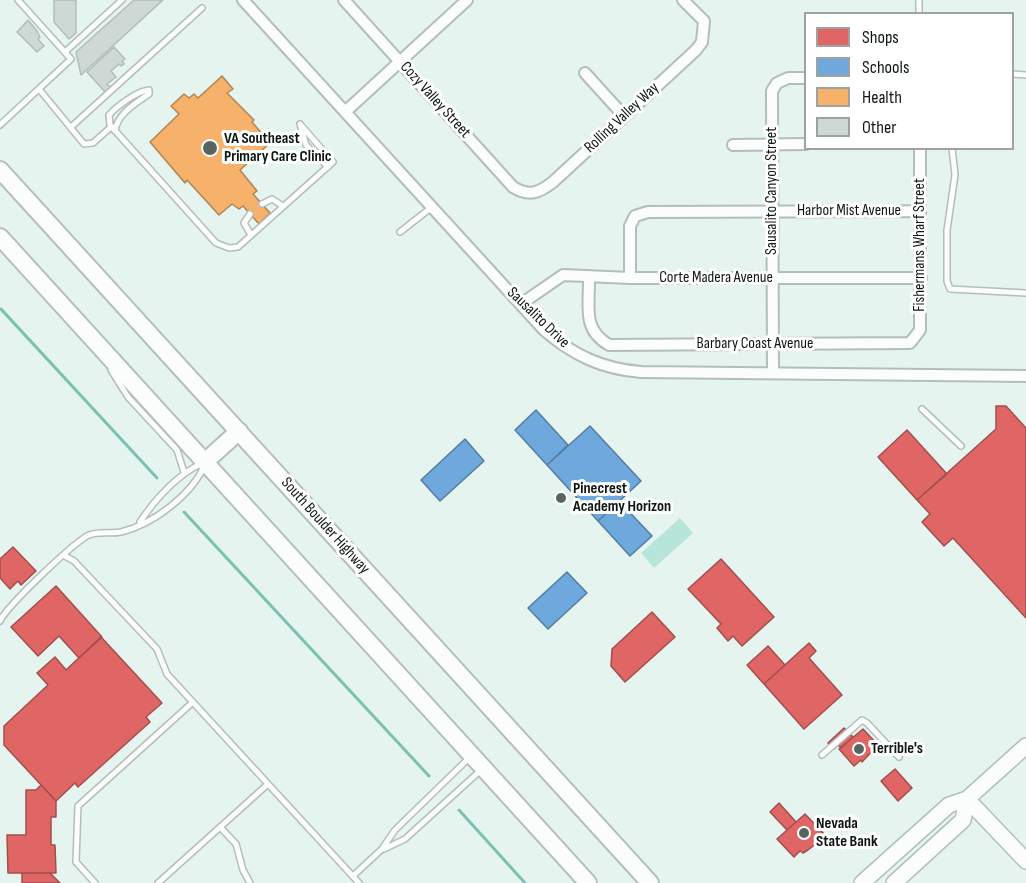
<!DOCTYPE html>
<style>
body{margin:0}
#map{position:relative;width:1026px;height:883px;overflow:hidden;background:#e6f4f0;font-family:"Sofia Sans Condensed",sans-serif}
canvas{display:block}
.legend{position:absolute;left:804px;top:12px;width:210px;height:138px;box-sizing:border-box;background:#fff;border:2px solid #9ea2a1;margin:0;padding:8px 10px;list-style:none;font-size:18px;color:#0d1613}
.legend li{display:flex;align-items:center;gap:12px;height:30px}
.legend b{width:30px;border:2px solid #9ea2a1}
</style>
<div id="map">
<canvas width="1026" height="883"></canvas>
<ul class="legend">
<li><b style="height:16px;background:#e06666"></b>Shops</li>
<li><b style="height:16px;background:#6fa8dc"></b>Schools</li>
<li><b style="height:16px;background:#f6b26b"></b>Health</li>
<li><b style="height:16px;background:#ced9d6"></b>Other</li>
</ul>
</div>
<script>
const ctx = document.querySelector('canvas').getContext('2d');
ctx.lineJoin = 'round';
function fillPath(path, color) { ctx.fillStyle = color; ctx.fill(path, 'evenodd'); }
function trace(path, color, width, dash) { ctx.strokeStyle = color; ctx.lineWidth = width; ctx.lineCap = dash ? 'butt' : 'round'; ctx.setLineDash(dash || []); ctx.stroke(path); }
function label(font, color, halo, rows, align = 'center') {
  ctx.font = font + ' "Sofia Sans Condensed",sans-serif'; ctx.lineWidth = 6; ctx.setLineDash([]); ctx.textBaseline = 'middle'; ctx.strokeStyle = halo; ctx.fillStyle = color; for (const [text, x, y, turn = 0] of rows) {
    ctx.save(); ctx.translate(x, y); ctx.rotate((+turn || 0) * Math.PI / 180); ctx.textAlign = isNaN(turn) ? turn : align; if (halo) ctx.strokeText(text, 0, 0); ctx.fillText(text, 0, 0); ctx.restore();
  }
}
fillPath(new Path2D(`
 M680,518L693,533L654,568L641,553Z`), '#b8e5d9');
const shops = new Path2D(`
 M996,406H1006L1026,428V618L953,538L944,546L922,522L930,514L917,500L996,429Z
 M907,430L947,474L917,500L878,457Z
 M13,547L36,571L21,585L18,581L10,589L0,578V559Z
 M721,559L774,617L742,646L733,636L728,641L717,628L721,624L688,589Z
 M56,586L102,637L79,658L59,636L38,656L11,627Z
 M652,612L675,637L625,682L611,666L612,649Z
 M101,637L162,703L146,717L150,722L78,787L75,783L56,801L4,745V726L48,685L37,673L55,657L66,670Z
 M809,643L816,651L809,658L842,695L804,729L764,684Z
 M768,646L785,665L764,684L747,665Z
 M844,728L853,737L841,748L838,745L834,749L828,743Z
 M863,729L878,745L862,762L861,760L854,766L839,749Z
 M895,769L912,788L898,801L881,781Z
 M41,785L56,801V817H51V845H55L56,873H8L7,835H26V790H36Z
 M779,803L796,822L787,830L770,812Z
 M805,814L826,836L808,850L803,853L800,851L794,857L777,839Z
 M22,873H50L60,883H22Z`);
fillPath(shops, '#e06666');
trace(shops, '#a14e4d', 1.5);
const schools = new Path2D(`
 M536,410L568,445L547,465L515,430Z
 M590,426L641,481L598,521L547,465Z
 M465,439L484,461L440,501L421,480Z
 M619,501L652,536L630,556L598,521Z
 M567,572L587,593L548,629L528,608Z`);
fillPath(schools, '#6fa8dc');
trace(schools, '#527ca0', 1.5);
const health = new Path2D(`
 M222,76L233,89L227,93L254,120L252,122L270,143L240,170L257,191L253,194L270,213L259,224L243,206L239,209L232,204L219,215L187,180L185,183L150,142L179,114L171,106L184,94L189,98L194,94L198,98Z`);
fillPath(health, '#f6b26b');
trace(health, '#b08351', 1.5);
trace(new Path2D(`
 M1,309L157,478
 M184,512L429,776
 M459,810L525,883`), '#7cc0b0', 3);
const building = new Path2D(`
 M54,0H76V33L69,39L54,22Z
 M134,0H163L81,75L76,52Z
 M28,20L37,31L40,37L38,39L44,46L37,52L17,32Z
 M114,47L125,59L122,61L124,64L121,66L119,64L111,71L116,77L107,84L112,88L106,93L87,72Z`);
fillPath(building, '#ced9d6');
trace(building, '#b2bdba', 1.5);
const lane = new Path2D(`
 M919,14V0
 M65,52L122,0
 M1012,74L1026,75
 M39,89L84,144L93,143L111,127
 M149,90C137,91 117,106 109,115L110,125L216,243L229,248L238,247L333,162L300,124
 M300,124L306,145L328,167
 M0,125L71,59L18,0
 M71,127L202,8
 M115,131C117,114 136,103 149,94V90
 M952,148L955,175L947,230V281L950,289L1026,293
 M262,204L272,199L283,206
 M250,214L244,223L251,235
 M400,232L432,207
 M111,370L128,397L177,450L184,472
 M922,409L961,446
 M140,522C156,498 176,476 202,463
 M65,556L74,561L157,649L167,674L359,883
 M0,621C7,606 74,542 89,535C99,531 111,534 121,532C154,524 191,495 205,465
 M822,755L862,720L867,723L899,757
 M220,827L236,844L243,870L250,883
 M384,849L405,839L481,770
 M353,876L382,849L395,830L469,758
 M95,883L76,862L78,806L193,702
 M158,883L268,784`);
const street = new Path2D(`
 M243,0L544,330C573,355 602,369 641,372L1026,376
 M344,0L513,187C529,197 539,193 553,182L696,50L702,42L704,21L683,0
 M585,73L624,116
 M345,112L467,0
 M733,145L806,144
 M589,276C590,305 581,329 609,345L910,343L920,330V148
 M630,278V226L635,216L648,212L920,211
 M521,304L563,275L630,278H921
 M773,373L772,91L777,83L788,78H806`);
const secondary = new Path2D(`
 M967,799L1026,861
 M862,883L949,805L967,799L1026,746
 M894,883L963,820L967,799`);
const primary = new Path2D(`
 M0,170L650,883
 M0,237L588,883
 M206,461L239,431`);
trace(lane, '#b3bebb', 8);
trace(street, '#b3bebb', 14);
trace(secondary, '#b3bebb', 18);
trace(primary, '#b3bebb', 20);
trace(lane, '#fbfdfd', 5);
trace(street, '#fbfdfd', 10);
trace(secondary, '#fbfdfd', 15);
trace(primary, '#fbfdfd', 16);
for (const [x, y, r, color] of [
 [210,148,8,"#596460"],
 [561,498,6,"#596460"],
 [859,749,6,"#596460"],
 [804,833,6,"#596460"]
]) { const dot = new Path2D(); dot.arc(x, y, r, 0, 2 * Math.PI); ctx.fillStyle = color; ctx.fill(dot); trace(dot, '#fff', 2); }
label('16px', '#0d1613', '#fff', [
 ["Cozy Valley Street",435,100,48],
 ["Rolling Valley Way",622,118,-43],
 ["Sausalito Canyon Street",772,191,-90],
 ["Harbor Mist Avenue",849,211],
 ["Fishermans Wharf Street",920,245,-90],
 ["Corte Madera Avenue",716,278],
 ["Sausalito Drive",538,318,44],
 ["Barbary Coast Avenue",755,344],
 ["South Boulder Highway",325,526,48]
]);
label('bold 16px', '#0d1613', '#fff', [
 ["VA Southeast",224,139],
 ["Primary Care Clinic",224,157],
 ["Pinecrest",573,489],
 ["Academy Horizon",573,507],
 ["Terrible's",871,749],
 ["Nevada",816,824],
 ["State Bank",816,842]
], 'left');
</script>
